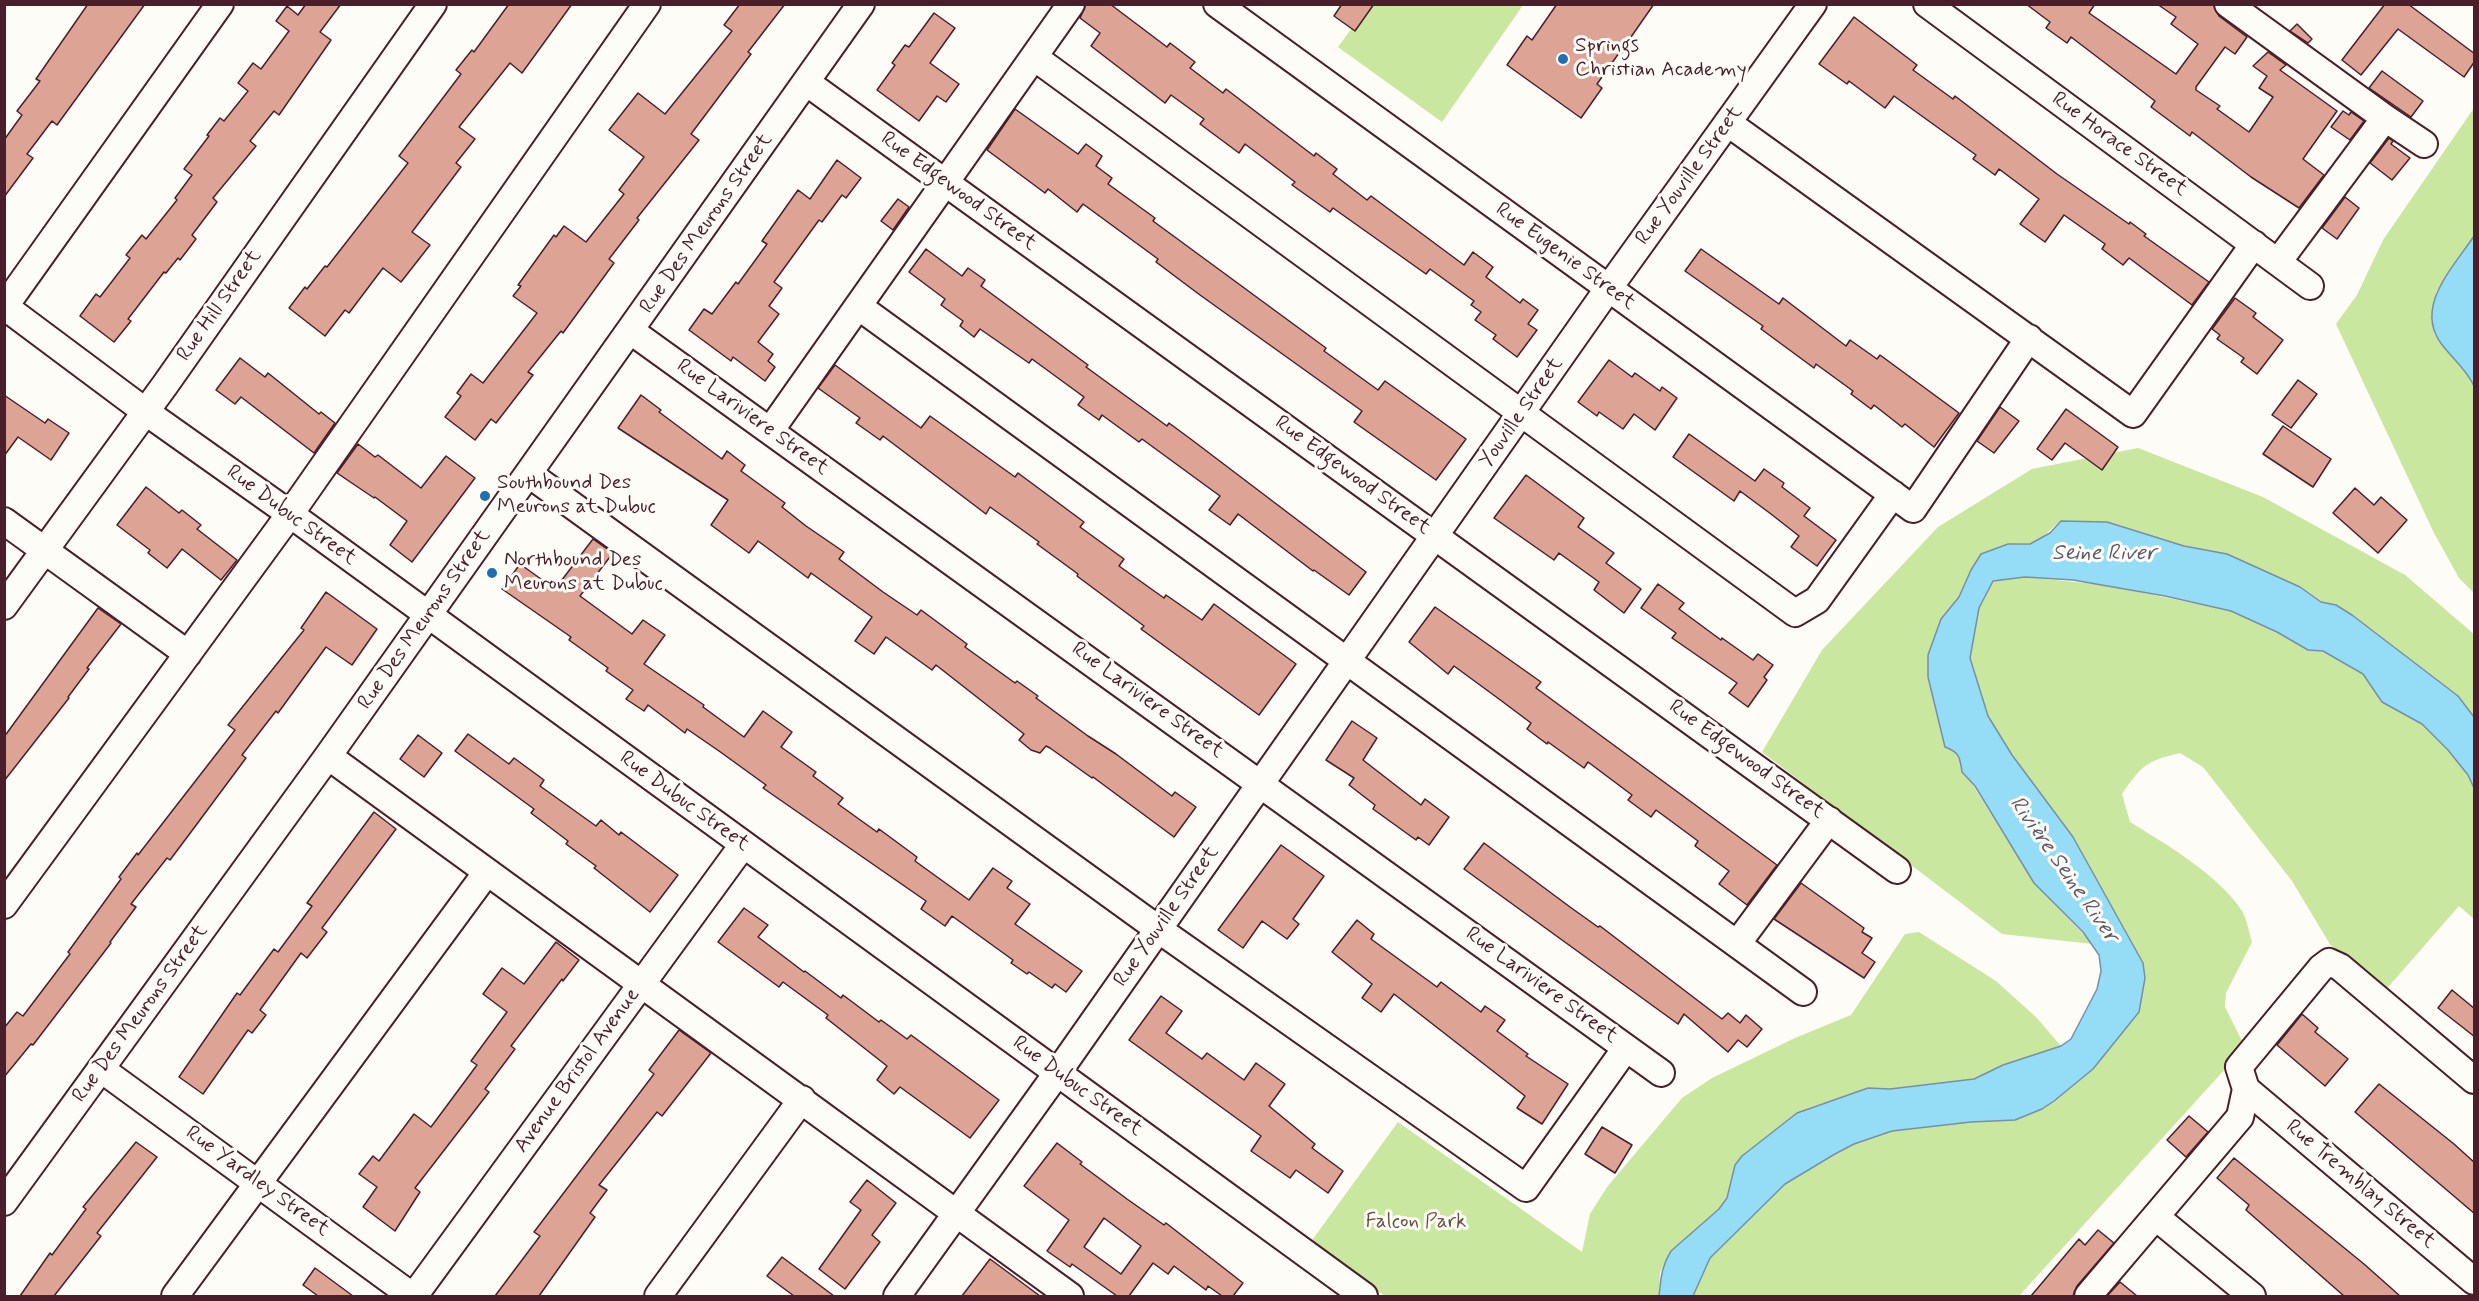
<!DOCTYPE html>
<meta charset="utf-8">
<style>
body{margin:0}
#map{position:relative;width:2479px;height:1301px;overflow:hidden;background:#fdfcf7;font-family:Mynerve,sans-serif}
canvas{display:block}
.frame{position:absolute;inset:0;border:6px solid #4a1f2b;pointer-events:none}
</style>
<div id="map">
<canvas width="2479" height="1301"></canvas>
<div class="frame"></div>
</div>
<script>
const ctx = document.querySelector('canvas').getContext('2d');
ctx.lineJoin = 'round';
function fillPath(path, color) { ctx.fillStyle = color; ctx.fill(path, 'evenodd'); }
function trace(path, color, width, dash) { ctx.strokeStyle = color; ctx.lineWidth = width; ctx.lineCap = dash ? 'butt' : 'round'; ctx.setLineDash(dash || []); ctx.stroke(path); }
function label(font, color, halo, rows, align = 'center') {
  ctx.font = font + ' Mynerve,sans-serif'; ctx.lineWidth = 6; ctx.setLineDash([]); ctx.textBaseline = 'middle'; ctx.strokeStyle = halo; ctx.fillStyle = color; for (const [text, x, y, turn = 0] of rows) {
    ctx.save(); ctx.translate(x, y); ctx.rotate((+turn || 0) * Math.PI / 180); ctx.textAlign = isNaN(turn) ? turn : align; if (halo) ctx.strokeText(text, 0, 0); ctx.fillText(text, 0, 0); ctx.restore();
  }
}
fillPath(new Path2D(`
 M1369,5H1523L1442,122L1338,47Z
 M2474,108V236L2436,292L2434,334L2470,376L2474,386V593L2459,578L2434,533L2336,324L2357,295L2383,240Z
 M2138,448L2263,497L2405,575L2474,634V717L2458,696L2336,605L2321,602L2300,587L2227,554L2184,546L2107,522L2062,521C2044,531 2044,546 2019,543L1965,583L1959,597L1941,619L1928,677L1945,746L1957,753L1962,759L1961,766L2034,883L2093,944L2002,934L1762,752L1822,650L1938,527L2032,469Z
 M2025,577L2105,585L2231,611L2277,632L2308,650L2323,651L2363,674L2382,702L2422,724L2448,750L2468,775L2474,788V919L2459,906L2383,993L2331,946L2292,881L2203,767L2180,753C2146,761 2141,766 2122,794L2130,822C2166,844 2220,876 2242,911C2247,920 2249,932 2252,942L2226,993L2225,1007L2245,1047L2019,1296H1693L1710,1258L1785,1184L1854,1144L1892,1131L1971,1122L2015,1120L2139,1012L2145,978L2109,904L2073,837L2012,755L1988,716L1976,682L1970,658L1972,640L1979,608L1993,581Z
 M1919,932L1996,981L2037,1018L2061,1046L2003,1065L1974,1079L1889,1089H1868L1811,1107L1789,1119L1742,1156L1735,1165L1727,1198L1719,1209L1671,1251L1660,1272L1659,1296H1385L1310,1243L1398,1122L1582,1252L1590,1214L1607,1187L1682,1098L1712,1078L1795,1038L1851,1015L1905,934Z`), '#cae79f');
const water = new Path2D(`
 M2474,236V386C2467,370 2454,360 2443,346C2412,308 2453,268 2474,236Z
 M2061,521L2107,522L2184,546L2227,554L2300,587L2321,602L2336,605L2352,615L2458,696L2474,717V788L2468,775L2448,750L2422,724L2382,702L2363,674L2323,651L2308,650L2277,632L2231,611L2165,596L2073,580L2025,577L1993,581L1979,608L1970,658L1988,716L2012,755L2073,837L2143,963L2145,978L2139,1012L2093,1069L2054,1101L2042,1109L2015,1120L1971,1122L1892,1131L1854,1144L1835,1154L1785,1184L1710,1258L1693,1296H1659C1661,1279 1661,1267 1671,1251L1719,1209L1727,1198L1735,1165L1742,1156L1797,1113L1868,1088L1890,1089L1974,1079L2003,1065L2061,1046L2071,1039L2097,989L2101,971L2099,955L2083,932L2034,883L1975,786L1962,772C1960,759 1960,752 1945,747L1928,677V655L1941,619L1959,597L1971,570L1981,554L2008,544H2030L2050,533Z`);
fillPath(water, '#95dcf7');
trace(water, '#7790a5', 1.5);
const building = new Path2D(`
 M88,4H145L57,125L52,121L27,154L33,158L4,197V140L22,115L17,111L40,81L36,79Z
 M306,4H341L320,32L331,40L279,115L274,111L250,141L256,146L213,198L217,202L192,235L196,239L180,260L178,258L166,273L164,272L128,319L131,321L114,342L80,316L96,294L100,297L130,258L126,255L142,235L146,239L177,200L175,198L192,175L184,169L209,136L207,135L220,118L224,121L248,91L238,83L253,63L261,69L289,31L276,21L287,6L298,15Z
 M509,4H572L522,73L510,63L459,127L475,139L456,163L461,167L412,232L430,245L401,282L383,268L349,313L345,310L325,336L289,308L305,287L307,289L325,266L327,267L408,163L399,156L461,74L456,70L472,50L474,52Z
 M740,4H785L748,52L751,54L691,134L699,140L637,218L639,220L609,259L614,263L563,333L561,331L528,372L533,375L496,423L491,419L475,440L445,417L461,396L457,393L471,374L483,383L537,313L513,296L521,286L518,285L554,235L556,237L564,226L586,242L624,194L619,190L644,157L609,130L638,93L665,114L732,31L724,25Z
 M1086,4H1110L1167,47L1170,43L1195,62L1190,68L1223,93L1226,89L1314,156L1316,153L1337,169L1333,174L1367,200L1371,196L1464,265L1473,252L1493,267L1486,277L1520,303L1523,299L1538,310L1528,324L1537,330L1517,357L1493,339L1496,335L1475,320L1481,312L1471,305L1474,301L1430,269L1426,274L1333,208L1330,212L1292,185L1295,182L1245,144L1239,153L1200,124L1204,119L1171,95L1165,103L1091,46L1100,33L1080,18Z
 M1342,4H1374L1355,31L1334,16Z
 M1557,4H1654L1631,37L1632,44L1626,52L1619,53L1597,84L1602,88L1581,118L1507,65L1527,36L1532,40Z
 M2026,4H2095L2089,13L2176,74L2198,44L2171,24L2176,17L2157,4H2213L2219,16L2247,37L2235,54L2225,47L2196,87V90L2220,106L2217,109L2249,132L2273,97L2259,88L2267,76L2253,66L2268,52L2286,65L2280,70L2337,111L2303,159L2324,175L2299,208L2251,177L2192,132L2190,136L2151,107L2155,101L2071,37L2067,43L2046,28L2050,22Z
 M2385,4H2408L2475,54V61L2464,77L2398,29L2361,75L2342,60Z
 M934,13L955,28L930,63L959,84L946,102L937,96L919,121L877,90L895,65L892,63L905,45L909,47Z
 M1854,17L1917,65L1913,70L1953,99L1955,96L2057,174L2129,224L2130,222L2146,234L2144,236L2209,282L2192,305L2129,258L2123,265L2102,249L2105,244L2064,215L2045,242L2020,224L2039,199L1999,169L1995,175L1973,159L1976,155L1894,96L1885,108L1849,81L1847,84L1819,64Z
 M2297,24L2312,39L2308,43L2290,31Z
 M2382,71L2423,101L2411,117L2369,88Z
 M1015,109L1078,154L1086,144L1102,156L1096,166L1112,178L1108,184L1155,218L1153,221L1326,348L1324,351L1378,390L1385,381L1466,439L1436,480L1354,422L1362,411L1200,295L1156,262L1158,259L1083,204L1077,212L1048,189L1045,193L987,150Z
 M2343,111L2349,115L2351,112L2364,121L2350,140L2331,127Z
 M2389,138L2393,141L2391,144L2410,158L2392,180L2370,163Z
 M837,160L861,178L846,198L842,195L822,222L819,220L774,282L782,288L769,306L779,314L758,342L773,354L768,361L775,367L765,381L733,357L731,361L689,330L704,309L712,314L736,282L738,284L767,244L762,241L798,190L810,199Z
 M2345,197L2359,208L2337,239L2322,228Z
 M898,199L909,207L893,230L881,221Z
 M926,249L962,276L968,268L985,280L981,286L1088,365L1086,367L1167,426L1169,423L1192,440L1366,572L1349,595L1314,570L1313,571L1238,514L1230,525L1209,510L1220,496L1142,439L1139,442L1102,415L1099,420L1078,405L1084,397L1032,359L1029,363L980,329L974,337L960,326L963,321L941,305L945,299L909,272Z
 M1701,249L1779,304L1783,298L1846,346L1850,340L1877,359L1880,355L1959,413L1934,447L1905,424L1902,427L1874,405L1871,409L1851,394L1853,391L1816,364L1814,368L1761,329L1763,326L1685,271Z
 M2235,298L2256,313L2253,317L2283,340L2257,374L2241,362L2244,358L2217,339L2220,335L2212,329Z
 M240,358L265,377L268,373L319,414L321,412L335,423L314,453L241,397L235,404L216,390Z
 M1609,360L1632,377L1635,373L1660,391L1662,387L1677,398L1655,430L1634,414L1623,429L1599,412L1597,416L1578,402Z
 M835,365L921,428L930,416L1015,477L1018,473L1084,522L1080,527L1124,559L1119,566L1164,598L1166,595L1202,620L1214,604L1296,664L1259,715L1141,629L1144,626L1077,576L1078,574L1037,544L1039,542L1010,521L990,507L986,514L883,436L880,440L856,423L860,418L818,388Z
 M2298,380L2317,394L2291,428L2272,415Z
 M4,395L45,423L48,419L69,433L51,460L18,437L4,456Z
 M641,395L661,410L659,412L722,459L727,451L745,465L741,471L785,503L782,507L806,526L844,552L839,559L883,592L917,615L921,610L967,644L965,647L1015,683L1017,681L1038,696L1036,698L1088,736L1116,754L1172,796L1175,792L1196,807L1174,837L1093,777L1092,778L1050,748L1046,746L1040,753L1031,750L1019,740L1024,734L936,665L932,670L886,637L874,654L855,641L872,617L811,573L808,578L758,541L749,553L711,525L728,500L618,428Z
 M2000,407L2019,421L1994,453L1977,441Z
 M2066,409L2118,447L2102,470L2065,443L2052,460L2037,449Z
 M2283,426L2331,459L2313,487L2263,454Z
 M1689,434L1755,481L1764,469L1784,483L1782,487L1810,508L1804,516L1836,540L1817,566L1791,547L1799,536L1771,514L1740,491L1734,501L1673,457Z
 M358,444L375,457L378,455L421,488L446,456L475,478L412,562L390,545L407,521L375,497L374,498L337,473Z
 M1526,475L1584,518L1578,527L1614,553L1606,563L1641,589L1624,613L1594,590L1599,582L1559,553L1554,560L1494,518Z
 M146,487L179,513L182,510L201,525L197,529L237,560L221,580L182,549L167,568L148,553L150,550L117,525Z
 M2355,488L2374,505L2381,497L2407,520L2378,553L2333,513Z
 M593,539L613,553L580,596L632,634L643,620L665,635L644,664L704,705L703,707L744,737L763,711L792,732L781,747L816,772L813,776L843,798L838,804L877,832L879,829L917,857L915,861L969,900L993,868L1012,881L1007,888L1030,904L1015,924L1082,971L1066,992L1055,984L1052,988L1029,972L1027,974L1011,963L1013,960L952,916L945,926L921,909L926,901L763,788L766,785L719,751L687,729L685,733L648,705L644,711L626,699L633,690L606,671L608,668L569,640L571,637L502,589L520,564L555,589Z
 M1658,584L1684,603L1679,609L1721,640L1722,638L1753,660L1758,654L1773,665L1764,677L1767,680L1748,707L1729,693L1737,683L1672,638L1676,633L1641,608Z
 M326,592L377,629L352,665L326,647L278,713L276,711L242,755L246,758L191,832L170,860L167,858L131,904L136,907L110,942L111,943L33,1045L31,1044L4,1077V1028L17,1012L23,1016L70,954L68,952L121,879L119,877L137,853L138,855L235,730L228,725L304,630L301,628Z
 M1435,607L1541,682L1536,688L1777,865L1747,905L1719,884L1729,871L1695,846L1698,841L1656,810L1651,817L1628,800L1632,795L1588,762L1584,768L1548,742L1547,744L1527,729L1531,723L1499,699L1454,666L1448,674L1409,642Z
 M98,608L121,624L87,668L89,669L68,697L69,698L4,781V737Z
 M1352,721L1377,738L1363,760L1421,805L1425,799L1449,817L1429,845L1418,837L1416,840L1373,809L1375,805L1349,785L1354,778L1326,760Z
 M468,734L509,764L514,758L544,780L540,786L596,826L601,820L619,835L621,832L678,875L650,912L594,868L596,866L566,844L568,841L531,813L534,809L455,751Z
 M418,735L442,753L424,777L400,759Z
 M374,812L396,829L322,928L327,932L307,958L301,953L260,1010L266,1015L252,1033L248,1030L203,1094L179,1077L237,993L240,995L274,949L278,952L312,906L307,903Z
 M1484,843L1570,907L1598,927L1600,926L1722,1019L1728,1013L1740,1023L1746,1015L1762,1029L1747,1047L1738,1040L1728,1052L1684,1014L1678,1024L1464,869Z
 M1281,845L1324,876L1293,919L1299,924L1287,939L1262,921L1243,948L1218,930Z
 M1801,883L1864,928L1862,932L1872,938L1862,953L1875,962L1864,978L1774,919Z
 M744,908L768,925L758,937L804,972L805,971L841,998L843,995L879,1022L881,1020L907,1039L911,1035L999,1100L970,1138L900,1087L894,1094L877,1080L887,1066L826,1018L828,1015L783,982L779,987L718,942Z
 M1357,920L1374,934L1371,939L1437,987L1441,982L1481,1012L1485,1006L1505,1020L1497,1031L1528,1054L1526,1056L1568,1084L1542,1124L1517,1108L1525,1096L1394,994L1381,1012L1362,998L1372,984L1332,952Z
 M556,942L579,960L563,981L562,979L511,1046L515,1049L485,1089L489,1092L415,1188L420,1192L395,1231L363,1207L377,1187L359,1174L373,1156L379,1161L414,1114L431,1127L477,1065L471,1061L507,1012L483,994L502,968L524,984Z
 M2452,990L2475,1009V1037L2438,1008Z
 M1161,996L1182,1011L1166,1033L1202,1059L1207,1053L1244,1080L1256,1063L1285,1084L1269,1106L1315,1144L1312,1148L1343,1171L1328,1193L1296,1170L1290,1178L1251,1151L1261,1136L1129,1040Z
 M2302,1014L2318,1028L2315,1032L2348,1059L2325,1086L2277,1045Z
 M679,1030L711,1053L662,1116L657,1112L599,1185L607,1190L590,1213L595,1217L539,1296H495L540,1236L534,1232L654,1074L649,1070Z
 M2379,1084L2454,1144L2475,1163V1214L2355,1112Z
 M2189,1116L2208,1132L2186,1157L2167,1140Z
 M1602,1127L1632,1145L1615,1173L1585,1154Z
 M136,1142L157,1157L97,1233L101,1236L54,1296H20L50,1253L52,1255L86,1209L83,1207Z
 M1057,1143L1082,1162L1080,1164L1127,1199L1164,1225L1166,1223L1243,1283L1233,1296H1222L1208,1286L1206,1290L1174,1266L1168,1274L1153,1263L1129,1296H1117L1072,1264L1070,1267L1047,1251L1069,1220L1024,1186ZM1104,1218L1141,1246L1121,1274L1084,1247Z
 M2234,1158L2364,1264L2400,1296H2344L2246,1210L2249,1205L2217,1178Z
 M867,1180L896,1203L872,1235L880,1242L845,1289L819,1269L861,1210L850,1202Z
 M2098,1230L2114,1243L2077,1286L2073,1296H2031L2079,1239L2085,1245Z
 M782,1257L834,1296H794L767,1276Z
 M990,1259L1040,1296H962Z
 M315,1268L353,1296H318L303,1285Z
 M2120,1282L2137,1296H2107Z`);
fillPath(building, '#dda496');
trace(building, '#4a1f2b', 1.5);
const minor = new Path2D(`
 M1217,4L1913,509L2029,338
 M1927,4L2310,286
 M2228,4L2385,118L2278,262
 M1034,57L1795,613L1817,600L1893,494
 M806,82L1897,870
 M2385,118L2424,144
 M1728,123L2133,414L2254,244
 M4,306L146,412L290,514L1364,1296
 M5,306L220,4
 M858,306L1803,992
 M631,331L1661,1073
 M770,431L1071,4
 M529,474L1158,929L1526,1188L1626,1048
 M4,521L188,654
 M4,606L165,385L433,4
 M328,756L1070,1296
 M4,905L290,514L647,4
 M1737,944L1829,820
 M101,1069L412,1296
 M2246,1089L2474,1281
 M4,1202L328,756L861,4
 M2156,1217L2252,1296
 M175,1296L487,872
 M414,1296L743,845
 M658,1296L802,1099
 M897,1296L1058,1072L1608,289L1813,4
 M2088,1296L2240,1117L2246,1089L2239,1067L2321,968L2329,962L2340,967L2474,1080`);
trace(minor, '#4a1f2b', 30);
trace(minor, '#fdfcf7', 26);
for (const [x, y, r, color] of [
 [1563,59,6,"#1f6fb2"],
 [485,496,6,"#1f6fb2"],
 [492,573,6,"#1f6fb2"]
]) { const dot = new Path2D(); dot.arc(x, y, r, 0, 2 * Math.PI); ctx.fillStyle = color; ctx.fill(dot); trace(dot, '#fdfcf7', 2); }
label('21px', '#4a1f2b', '#fdfcf7', [
 ["Springs",1575,47],
 ["Christian Academy",1575,71],
 ["Southbound Des",497,484],
 ["Meurons at Dubuc",497,508],
 ["Northbound Des",504,561],
 ["Meurons at Dubuc",504,585]
], 'left');
label('21px', '#4a1f2b', '#fdfcf7', [
 ["Rue Horace Street",2119,145,36],
 ["Rue Youville Street",1690,176,-54],
 ["Rue Edgewood Street",958,192,36],
 ["Rue Des Meurons Street",707,224,-55],
 ["Rue Eugenie Street",1565,257,36],
 ["Rue Hill Street",220,306,-55],
 ["Youville Street",1522,413,-55],
 ["Rue Lariviere Street",752,418,36],
 ["Rue Edgewood Street",1352,476,36],
 ["Rue Dubuc Street",291,516,36],
 ["Rue Des Meurons Street",425,620,-55],
 ["Rue Lariviere Street",1147,701,36],
 ["Rue Edgewood Street",1746,760,36],
 ["Rue Dubuc Street",684,802,36],
 ["Rue Youville Street",1167,917,-55],
 ["Rue Lariviere Street",1541,986,36],
 ["Rue Des Meurons Street",141,1014,-54],
 ["Avenue Bristol Avenue",578,1071,-54],
 ["Rue Dubuc Street",1077,1087,36],
 ["Rue Yardley Street",257,1182,36],
 ["Rue Tremblay Street",2360,1185,40]
]);
label('21px', '#6a5148', '#fdfcf7', [
 ["Falcon Park",1416,1223]
]);
label('italic 22px', '#605868', '#fdfcf7', [
 ["Seine River",2104,554],
 ["Rivière Seine River",2063,870,55]
]);
</script>
